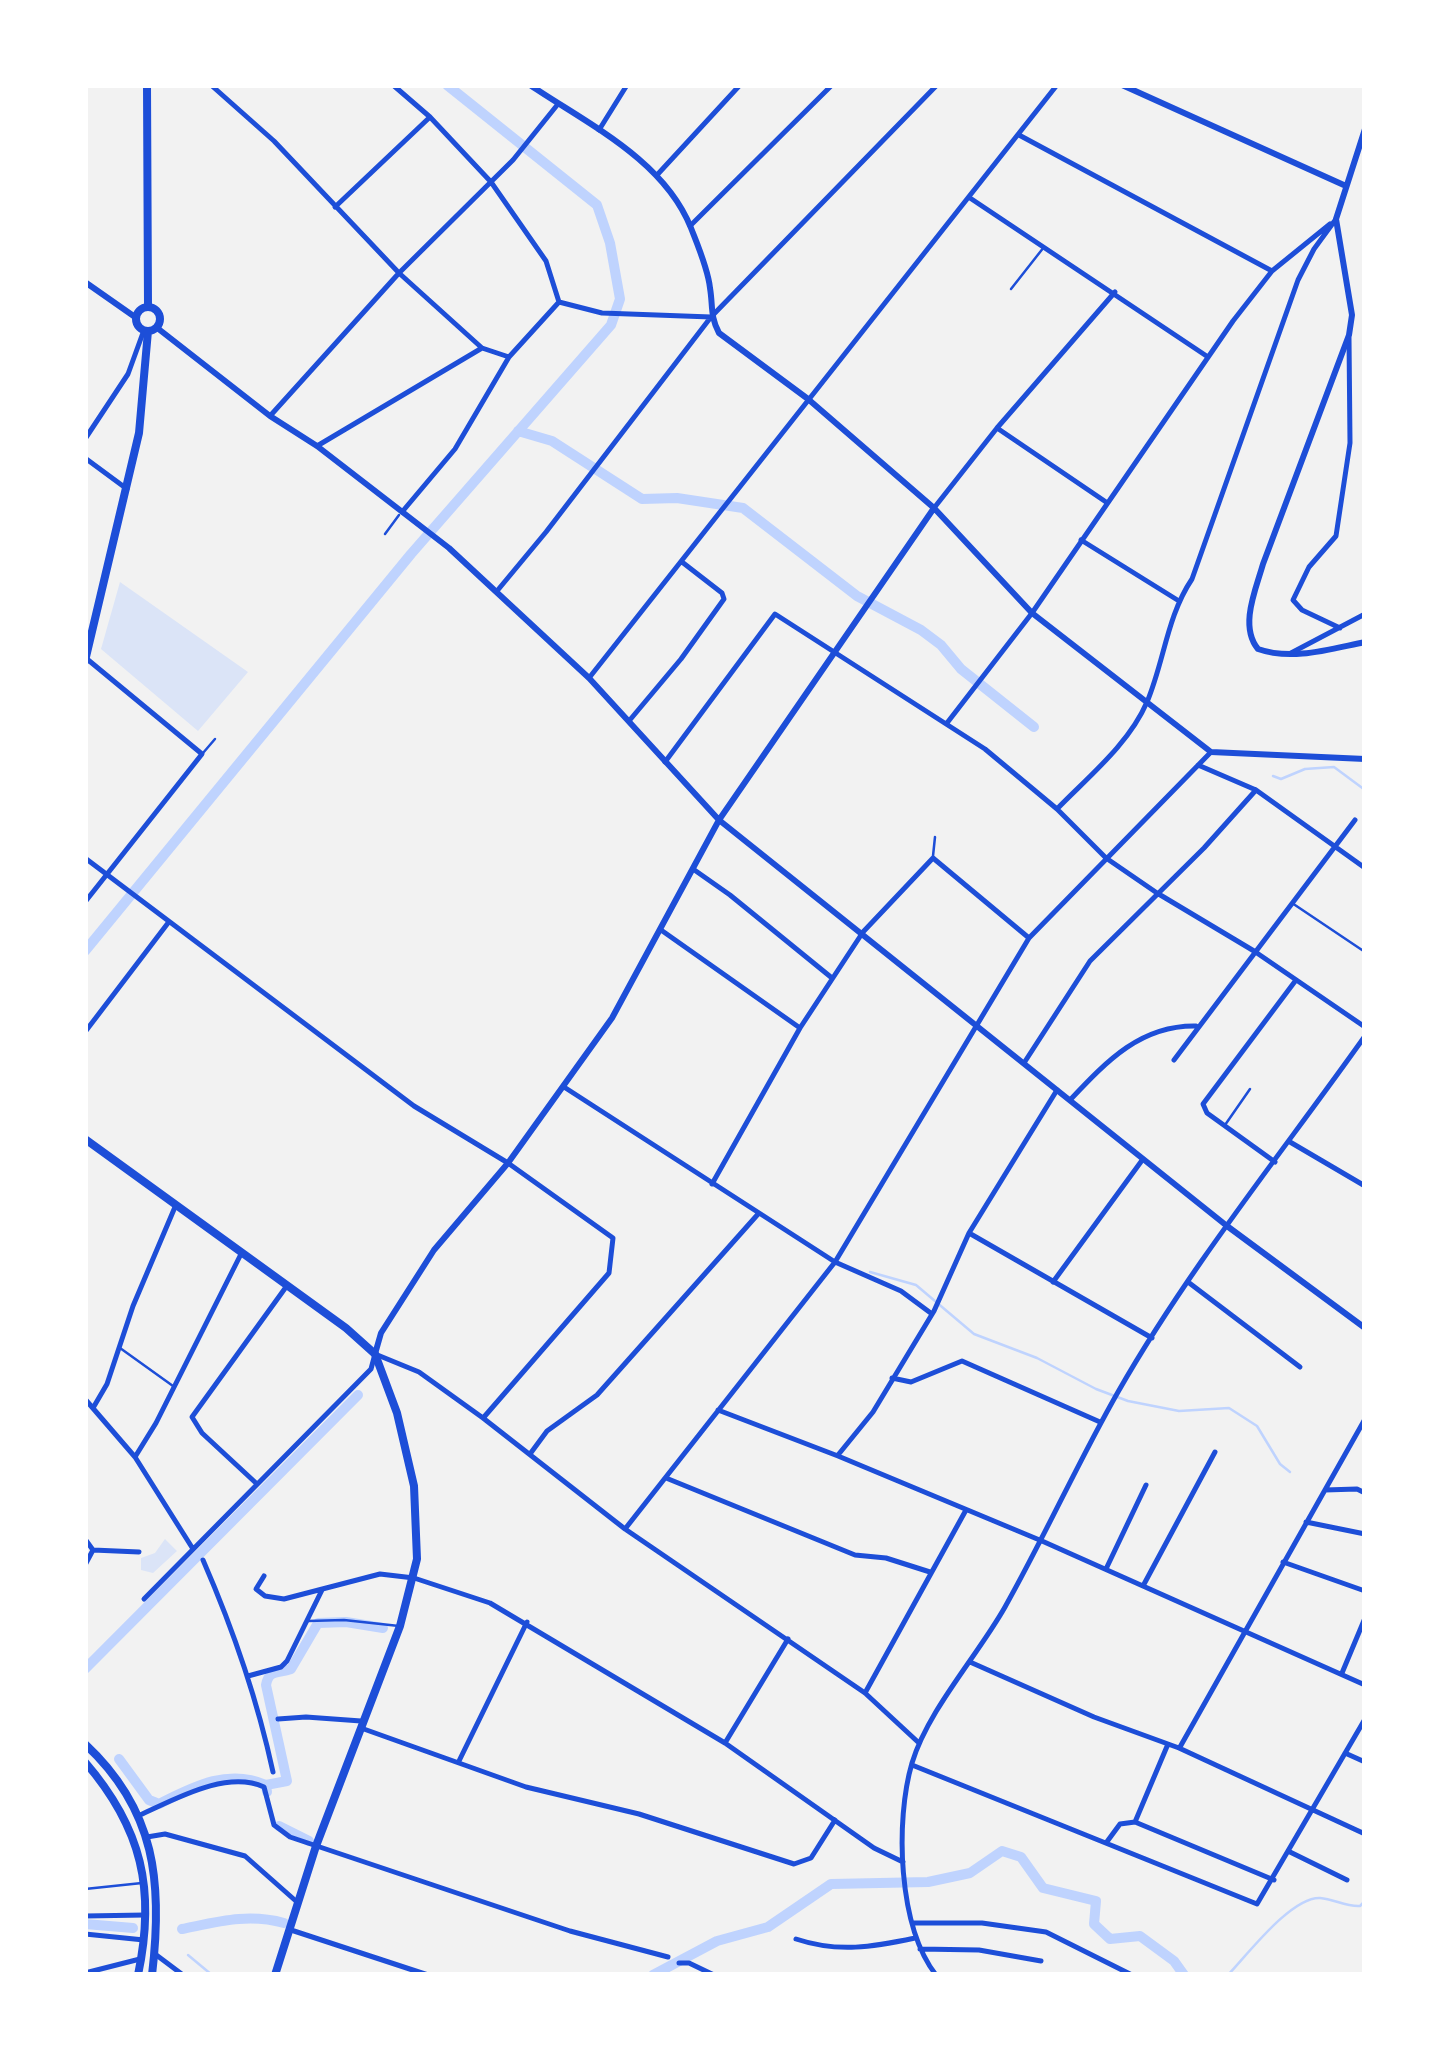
<!DOCTYPE html>
<style>
body{margin:0}
#map{position:relative;width:1450px;height:2060px;overflow:hidden;background:#f2f2f2;font-family:"PT Sans",sans-serif}
canvas{display:block}
.frame{position:absolute;inset:0;border:88px solid #fff;pointer-events:none}
</style>
<div id="map">
<canvas width="1450" height="2060"></canvas>
<div class="frame"></div>
</div>
<script>
const ctx = document.querySelector('canvas').getContext('2d');
ctx.lineJoin = 'round';
function fillPath(path, color) { ctx.fillStyle = color; ctx.fill(path, 'evenodd'); }
function trace(path, color, width, dash) { ctx.strokeStyle = color; ctx.lineWidth = width; ctx.lineCap = dash ? 'butt' : 'round'; ctx.setLineDash(dash || []); ctx.stroke(path); }
fillPath(new Path2D(`
 M120,582L248,672L198,731L101,649Z
 M165,1539L177,1551L153,1573L141,1570V1558L155,1553Z`), '#dbe4f7');
trace(new Path2D(`
 M1273,776L1281,779L1305,769L1334,767L1365,790
 M870,1272L916,1285L974,1334L1037,1358L1096,1389L1128,1401L1179,1411L1229,1408L1257,1426L1280,1464L1290,1472
 M188,1955L212,1975
 M1228,1975C1248,1954 1291,1897 1320,1898C1334,1899 1346,1907 1360,1906L1365,1901`), '#bfd3fe', 2.5);
trace(new Path2D(`
 M518,431L552,441L642,499L677,498L743,508L857,596L921,630L941,645L961,669L1034,727
 M85,951L411,554L611,325L620,299L610,243L597,205L447,85
 M85,1669L358,1395
 M119,1759L149,1800L159,1804C193,1787 228,1768 266,1785L267,1792
 M266,1785L287,1781L266,1685C269,1669 278,1674 291,1669L318,1623L346,1622L383,1628
 M279,1826L309,1841
 M85,1924L133,1928
 M182,1929C217,1922 248,1913 284,1923
 M653,1975L717,1941L768,1927L831,1884L928,1882L970,1873L1002,1851L1021,1857L1043,1888L1096,1901L1094,1924L1110,1939L1140,1936L1174,1961L1184,1975`), '#bfd3fe', 10);
trace(new Path2D(`
 M1011,289L1044,247
 M385,534L399,515
 M203,753L215,739
 M933,856L935,837
 M1292,903L1365,952
 M1225,1125L1250,1089
 M120,1348L173,1386
 M308,1621L344,1620L399,1626
 M85,1889L142,1883`), '#1d4ed8', 2.5);
trace(new Path2D(`
 M211,85L274,141L399,273L482,348
 M393,85L430,117L491,182L546,261L559,302
 M599,130L627,85
 M1019,135L1272,271
 M657,175L740,85
 M970,198L1208,357
 M335,207L430,117
 M690,226L832,85
 M270,416L399,273L513,160L558,104
 M997,428L1106,502
 M85,439L128,374L144,330
 M317,446L482,348L509,357
 M85,458L127,489
 M934,508L997,428L1115,292
 M402,512L455,449L509,357L559,302L602,313L711,317
 M1081,540L1179,601
 M497,591L546,532L711,317L937,85
 M1340,628L1302,610L1293,600L1309,567L1336,536L1350,443L1349,338
 M1291,653L1365,614
 M589,678L1057,85
 M629,721L681,659L724,599L722,593L682,562
 M947,723L1032,613L1233,321L1272,271L1330,224
 M665,762L775,614L985,749L1057,809L1106,858L1157,893L1254,951L1365,1027
 M1198,765L1256,790L1365,868
 M1057,809C1088,777 1129,744 1147,702C1164,662 1167,616 1192,579L1298,280L1314,249L1336,219
 M85,858L414,1106L508,1163L613,1238L609,1273L484,1417
 M693,869L730,895L832,978
 M85,902L202,754L87,659
 M661,930L800,1028
 M85,1032L168,923
 M1174,1060L1355,820
 M1024,1063L1090,961L1204,848L1256,790
 M564,1087L835,1262L901,1291L932,1314
 M1070,1100C1106,1062 1140,1025 1196,1026
 M1290,1142L1365,1186
 M1275,1162L1207,1113L1203,1104L1296,980
 M712,1184L800,1028L863,932L933,858L1029,938
 M969,1233L1152,1338
 M1053,1282L1143,1159
 M1188,1282L1300,1367
 M892,1378L911,1382L962,1361L1100,1422
 M85,1399L135,1457L193,1549
 M93,1408L107,1384L133,1306L175,1207
 M718,1410L838,1456L1042,1541L1365,1685
 M530,1454L547,1431L597,1395L759,1213
 M838,1455L873,1412L934,1311L969,1233L1057,1090
 M135,1457L156,1423L241,1254
 M666,1478L855,1555L886,1558L930,1572
 M257,1484L202,1433L192,1417L286,1287
 M1325,1490L1357,1489L1365,1493
 M1306,1522L1365,1534
 M625,1529L835,1262L1029,938L1211,752
 M85,1539L93,1550L85,1565
 M93,1550L139,1552
 M203,1560C233,1629 257,1698 273,1772
 M1283,1562L1365,1591
 M1106,1569L1146,1485
 M264,1576L256,1589L265,1596L284,1599L380,1574L414,1578L490,1603L725,1743L874,1848L903,1862
 M1143,1586L1215,1452
 M144,1599L371,1369L375,1354L419,1372L483,1418L625,1529L865,1693L919,1743
 M970,1662L1094,1717L1179,1748L1365,1834
 M1342,1673L1365,1618
 M248,1676L281,1667L287,1661L322,1590
 M865,1693L966,1510
 M278,1719L306,1717L361,1721
 M361,1728L526,1787L639,1814L794,1864L811,1858L835,1820
 M725,1743L788,1639
 M1180,1747L1365,1419
 M1345,1753L1365,1762
 M459,1761L527,1622
 M912,1765L1257,1904L1365,1719
 M140,1815C176,1799 226,1770 264,1787L274,1825L290,1837L570,1931L668,1957
 M1135,1822L1274,1880
 M147,1837L165,1834L245,1856L297,1902
 M1106,1843L1120,1824L1135,1822L1168,1744
 M1290,1852L1347,1880
 M85,1916L145,1915
 M912,1923H982L1046,1932L1132,1975
 M291,1930L428,1975
 M85,1934L144,1940
 M796,1939C838,1953 873,1947 915,1938
 M920,1949L979,1950L1041,1961
 M155,1954L183,1975
 M679,1963H689L714,1975
 M85,1973L140,1959
 M936,1975C898,1926 895,1821 912,1763C928,1710 978,1655 1005,1607C1045,1536 1078,1462 1118,1392C1190,1266 1282,1153 1365,1036`), '#1d4ed8', 5);
trace(new Path2D(`
 M530,85C588,124 664,160 691,228C698,246 708,269 710,288C713,306 710,316 719,333L808,399L934,508L1032,613L1211,752L1365,759
 M1122,85L1346,186
 M1365,129L1336,219L1352,315L1349,335L1263,564C1256,589 1239,626 1258,649C1292,661 1330,649 1365,642
 M85,282L135,317
 M156,327L270,416L317,446L449,548L589,678L719,820L1227,1226L1365,1328
 M375,1354L381,1333L434,1250L508,1163L612,1018L719,820L934,508`), '#1d4ed8', 6);
trace(new Path2D(`
 M147,85L148,306
 M136 319a12 12 0 1 1 24 0a12 12 0 1 1-24 0Z
 M85,661L139,433L148,331
 M85,1744C156,1810 163,1883 152,1975
 M85,1762C142,1828 156,1890 138,1975`), '#1d4ed8', 8);
trace(new Path2D(`
 M85,1139L346,1328L375,1354L397,1413L414,1486L417,1559L400,1626L316,1846L275,1975`), '#1d4ed8', 8);
</script>
